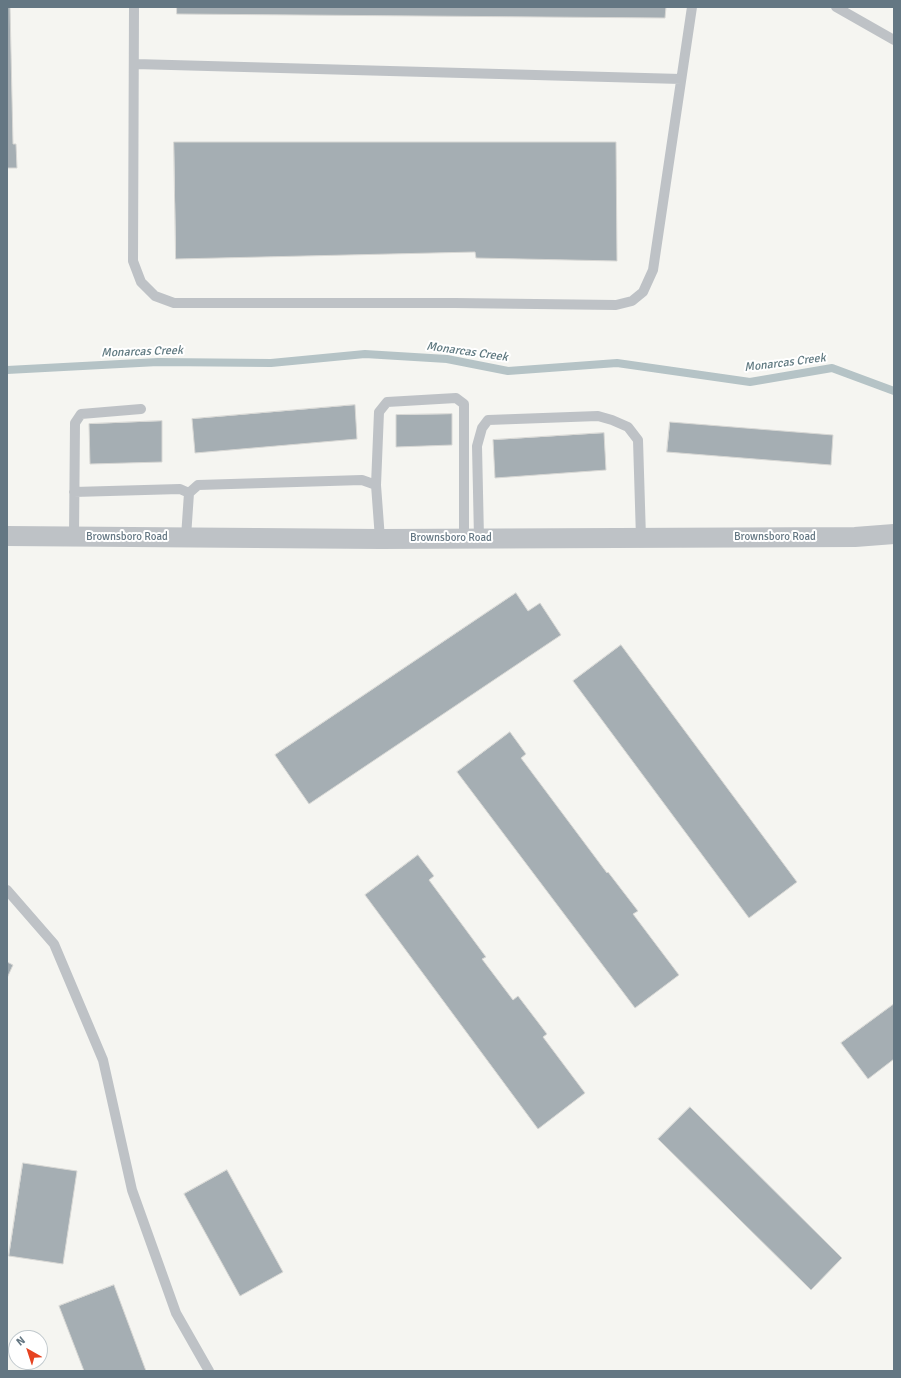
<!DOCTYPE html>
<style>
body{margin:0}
#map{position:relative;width:901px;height:1378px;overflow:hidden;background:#f5f5f1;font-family:Signika,sans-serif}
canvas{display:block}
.frame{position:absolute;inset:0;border:8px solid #647783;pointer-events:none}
.north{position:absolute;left:8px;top:1330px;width:40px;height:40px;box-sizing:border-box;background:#fff;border:1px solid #c1c9cd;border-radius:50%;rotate:321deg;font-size:11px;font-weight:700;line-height:16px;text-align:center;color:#647783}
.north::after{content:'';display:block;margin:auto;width:14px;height:18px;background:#e64321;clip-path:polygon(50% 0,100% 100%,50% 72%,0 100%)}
</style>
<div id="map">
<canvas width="901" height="1378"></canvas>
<div class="frame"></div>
<div class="north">N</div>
</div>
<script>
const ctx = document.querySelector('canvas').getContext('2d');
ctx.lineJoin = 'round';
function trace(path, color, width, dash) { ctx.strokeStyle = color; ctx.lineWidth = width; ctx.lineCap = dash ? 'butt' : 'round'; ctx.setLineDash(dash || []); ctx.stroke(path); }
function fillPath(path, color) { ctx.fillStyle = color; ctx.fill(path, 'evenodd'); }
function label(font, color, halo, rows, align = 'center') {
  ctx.font = font + ' Signika,sans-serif'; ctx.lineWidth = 4; ctx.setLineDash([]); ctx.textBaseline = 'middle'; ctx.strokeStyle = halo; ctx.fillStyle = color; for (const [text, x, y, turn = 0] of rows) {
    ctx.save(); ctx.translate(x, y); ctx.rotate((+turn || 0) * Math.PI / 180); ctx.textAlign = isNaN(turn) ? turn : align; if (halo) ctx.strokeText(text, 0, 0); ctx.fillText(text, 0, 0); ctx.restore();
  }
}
trace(new Path2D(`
 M7,370L158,362L271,363L365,354L447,359L508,371L617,363L750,382L832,368L894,391`), '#b5c3c6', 8);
const building = new Path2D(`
 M7,7H10L13,144H16L17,168H7Z
 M177,7H666L665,18L177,14Z
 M174,142H616L617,261L476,258L475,252L176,259Z
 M355,405L357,439L195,453L192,419Z
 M452,414V445L396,447V415Z
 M162,421V462L90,464L89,424Z
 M670,422L833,435L831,465L667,452Z
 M604,433L606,470L495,478L493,440Z
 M516,593L528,611L540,603L561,635L309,804L275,755Z
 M621,645L797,882L749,918L573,681Z
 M510,732L526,754L521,758L607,873L608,872L638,911L633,914L679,975L635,1008L457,772Z
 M418,855L434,876L429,880L486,957L482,959L513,1000L518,996L547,1034L543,1037L585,1093L538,1129L365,895Z
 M7,962L13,965L7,978Z
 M894,1004V1059L868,1079L841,1043Z
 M690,1107L842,1258L811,1290L658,1139Z
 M23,1163L77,1171L63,1264L9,1256Z
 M227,1170L283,1272L240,1296L184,1194Z
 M114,1285L146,1371H84L59,1306Z`);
fillPath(building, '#a5aeb3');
trace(building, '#d7d7d4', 1);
trace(new Path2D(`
 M134,7L133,261L141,282L155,296L174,303H455L616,305L632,301L643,292L653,270L692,7
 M836,7L894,40
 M135,64L681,79
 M376,485L379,412L387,402L456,398L464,404V538
 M74,492L180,489L189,493
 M74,536L75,423L81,414L141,409
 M186,537L189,493L198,485L362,480L376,485L380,539
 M479,538L477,446L482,428L488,420L598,416L612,420L628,427L638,440L641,538
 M7,890L54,944L103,1060L132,1190L176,1313L209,1371`), '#bec2c6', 10);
trace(new Path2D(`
 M7,536L380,539L855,537L894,534`), '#bec2c6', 20);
label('11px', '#647783', '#fff', [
 ["Brownsboro Road",127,537],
 ["Brownsboro Road",775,537],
 ["Brownsboro Road",451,538]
]);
label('italic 12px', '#5f7980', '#fff', [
 ["Monarcas Creek",142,352,-2],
 ["Monarcas Creek",467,352,8],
 ["Monarcas Creek",785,363,-7]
]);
</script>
